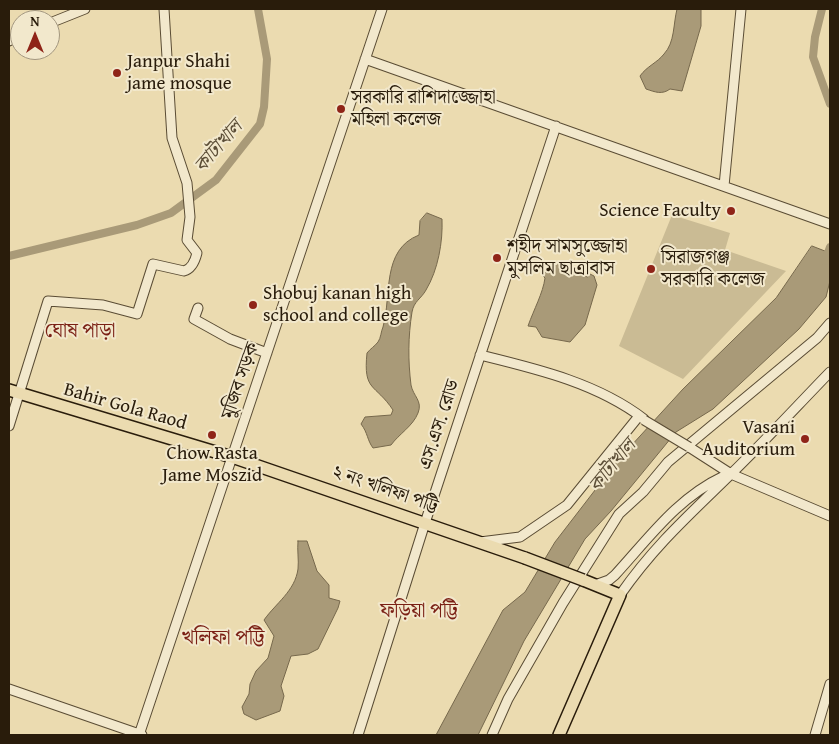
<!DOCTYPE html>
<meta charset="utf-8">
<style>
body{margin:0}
#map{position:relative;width:839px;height:744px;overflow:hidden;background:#ebdbb0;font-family:"Gentium Book Plus",serif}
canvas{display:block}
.frame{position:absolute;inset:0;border:10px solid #291c0b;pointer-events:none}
.north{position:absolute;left:10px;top:10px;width:50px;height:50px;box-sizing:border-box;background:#f2e8cc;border:1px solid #a2967f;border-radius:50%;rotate:0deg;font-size:14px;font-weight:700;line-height:20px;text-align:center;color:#291c0b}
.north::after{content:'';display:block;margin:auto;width:18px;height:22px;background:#8f2418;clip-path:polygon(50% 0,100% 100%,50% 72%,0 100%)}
</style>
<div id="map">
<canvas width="839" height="744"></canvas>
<div class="frame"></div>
<div class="north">N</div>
</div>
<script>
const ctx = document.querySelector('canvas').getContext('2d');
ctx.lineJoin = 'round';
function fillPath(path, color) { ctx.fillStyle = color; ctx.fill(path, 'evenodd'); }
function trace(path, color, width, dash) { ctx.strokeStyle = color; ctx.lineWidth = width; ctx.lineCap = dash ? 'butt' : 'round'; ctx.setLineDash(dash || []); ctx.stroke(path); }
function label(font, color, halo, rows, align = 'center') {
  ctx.font = font + ' "Gentium Book Plus","Noto Serif Bengali",serif'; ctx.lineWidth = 4; ctx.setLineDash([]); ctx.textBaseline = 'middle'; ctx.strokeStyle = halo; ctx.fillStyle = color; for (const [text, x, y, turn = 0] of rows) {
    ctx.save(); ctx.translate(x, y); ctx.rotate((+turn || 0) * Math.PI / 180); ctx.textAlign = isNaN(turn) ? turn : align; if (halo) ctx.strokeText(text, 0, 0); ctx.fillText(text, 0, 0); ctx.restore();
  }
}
fillPath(new Path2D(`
 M672,215L730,233L725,250L786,271L683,379L619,346Z`), '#cabb94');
const water = new Path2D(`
 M677,9H701V26L682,91L670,89C662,95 655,92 646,89L640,76C647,66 657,63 664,54C675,42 673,25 677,9Z
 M427,213L442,219C443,242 438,270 426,290C421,299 414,301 412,312C408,337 408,361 411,385C413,396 423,401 418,413C413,426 399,434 391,445L373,448C367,440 368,433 361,424L365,417L391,415L393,410C375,383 363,392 367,353C370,349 375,346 378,342C381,338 381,331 383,327C392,295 381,250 419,235L420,221Z
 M812,246L830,253V281L826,297L799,329L713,409L676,432L611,511L585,539L524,641L478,735H436L503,610L525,592L555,542L619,459L683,389L776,298Z
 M554,263L563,264L568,272L588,277L590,274L594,276L597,285L585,325L570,342L542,337L536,327L528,326C534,309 543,293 545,278L543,276Z
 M298,541H307L317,571L329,585V598L340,601L338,608L318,649L308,654L291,656L281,686L284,696L280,711L256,720L244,714L242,707L249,694L250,684L256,671L268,658L274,636L264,620C276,603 295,591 298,569C299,560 297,550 298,541Z`);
fillPath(water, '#a99a78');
trace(water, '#76684c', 1);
trace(new Path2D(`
 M822,9L815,37L813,57L830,104
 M9,256L137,225L171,213L216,180L260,124L264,107L267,59L258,9
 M825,261L830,247`), '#a99a78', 8);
const minor = new Path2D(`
 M50,23L85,9
 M9,41L20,36
 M365,59L830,224
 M724,186L741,9
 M198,308L194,319L230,339L267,353
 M480,355C537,369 597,383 644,419
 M9,426L48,301L103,305L137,314L153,264L184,271C192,269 195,261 197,253L187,240L190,217L187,183L172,138L164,9
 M689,447L731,474L830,516
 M480,542L520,537L567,505L639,416
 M595,585L609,580L615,575C649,538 677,498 724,476
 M620,595C654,546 689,515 731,474C765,441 797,406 830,372
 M9,689L142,735
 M139,735L382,9
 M358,735L425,523L556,126
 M492,735L508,699L563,603L619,514L643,492L668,462L817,338L830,323
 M815,735L830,684`);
const major = new Path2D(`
 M9,390L232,457L525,558
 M559,735L620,595L583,580`);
trace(minor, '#5a4c34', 11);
trace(major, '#291c0b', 14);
trace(minor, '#f2e8cc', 9);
trace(major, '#ebdbb0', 11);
const minorBridge = new Path2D(`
 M644,420L689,447`);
const majorBridge = new Path2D(`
 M525,558L583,580`);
trace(minorBridge, '#5a4c34', 11, []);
trace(majorBridge, '#291c0b', 14, []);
trace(minorBridge, '#f2e8cc', 9);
trace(majorBridge, '#ebdbb0', 11);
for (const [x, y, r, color] of [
 [117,73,5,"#8f2418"],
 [341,109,5,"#8f2418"],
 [731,211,5,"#8f2418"],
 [497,258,5,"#8f2418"],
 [651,269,5,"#8f2418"],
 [253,305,5,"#8f2418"],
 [212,435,5,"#8f2418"],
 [805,439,5,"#8f2418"]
]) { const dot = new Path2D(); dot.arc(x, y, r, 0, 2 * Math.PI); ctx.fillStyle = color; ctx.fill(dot); trace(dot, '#f2e8cc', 2); }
label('19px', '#291c0b', '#f2e8cc', [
 ["Janpur Shahi",127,62],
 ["jame mosque",127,84],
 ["সরকারি রাশিদাজ্জোহা",351,98],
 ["মহিলা কলেজ",351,120],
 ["Science Faculty",721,211,"right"],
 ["শহীদ সামসুজ্জোহা",507,247],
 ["মুসলিম ছাত্রাবাস",507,269],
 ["সিরাজগঞ্জ",661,258],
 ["সরকারি কলেজ",661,280],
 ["Shobuj kanan high",263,294],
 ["school and college",263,316],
 ["Vasani",795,428,"right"],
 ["Auditorium",795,450,"right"],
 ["Chow Rasta",212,454,"center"],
 ["Jame Moszid",212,476,"center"]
], 'left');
label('19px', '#291c0b', '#f2e8cc', [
 ["মুজিব সড়ক",241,381,-71],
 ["Bahir Gola Raod",125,407,16],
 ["এস.এস. রোড",440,425,-72],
 ["২ নং খলিফা পট্টি",385,490,19]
]);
label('italic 20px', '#5c4e37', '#f2e8cc', [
 ["কাটাখাল",219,147,-49],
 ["কাটাখাল",613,466,-51]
]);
label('20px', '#7a1f14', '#f2e8cc', [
 ["ঘোষ পাড়া",80,332],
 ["ফড়িয়া পট্টি",419,612]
]);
label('21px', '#7a1f14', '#f2e8cc', [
 ["খলিফা পট্টি",223,639]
]);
</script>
